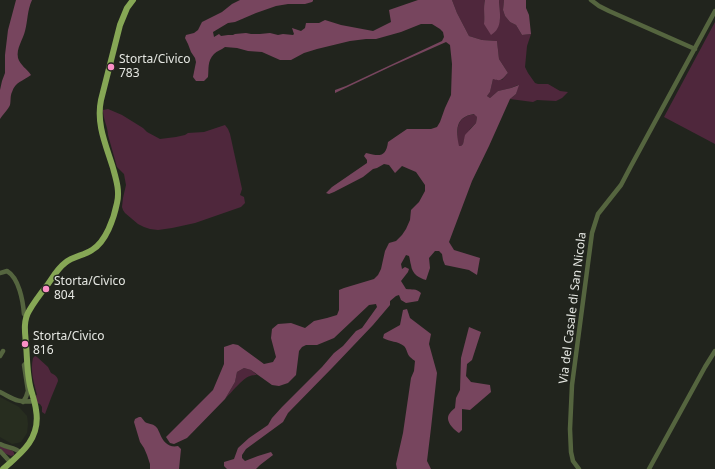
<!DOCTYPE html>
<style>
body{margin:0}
canvas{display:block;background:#21241d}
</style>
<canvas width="715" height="469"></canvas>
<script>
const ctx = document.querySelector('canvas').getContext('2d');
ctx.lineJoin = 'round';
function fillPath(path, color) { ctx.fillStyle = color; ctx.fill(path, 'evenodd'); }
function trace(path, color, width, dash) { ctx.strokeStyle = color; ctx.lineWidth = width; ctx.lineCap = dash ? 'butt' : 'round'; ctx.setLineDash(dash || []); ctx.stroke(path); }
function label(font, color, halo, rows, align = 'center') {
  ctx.font = font + ' "Noto Sans",sans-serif'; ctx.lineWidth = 3; ctx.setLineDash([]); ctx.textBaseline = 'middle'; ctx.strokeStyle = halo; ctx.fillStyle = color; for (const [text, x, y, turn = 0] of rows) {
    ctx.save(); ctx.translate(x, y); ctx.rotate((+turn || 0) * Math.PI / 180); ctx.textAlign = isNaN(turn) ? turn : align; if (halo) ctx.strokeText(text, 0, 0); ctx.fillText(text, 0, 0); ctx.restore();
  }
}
fillPath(new Path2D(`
 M0,397L19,407L27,416L28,424L27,433L21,442L17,443L12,444L0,437Z`), '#272d1f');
fillPath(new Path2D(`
 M452,0H485C483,8 485,16 484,24L500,21L499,0H504L503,10L505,16L510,22L516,25L522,35L531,34L527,46L525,67L528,73L535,83L538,84H548L560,91L568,92L562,98L556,101L537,100L533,102L510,99L516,94L518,85L511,88L498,91L490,98L487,96L490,92L493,79L502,80L508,73L499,59L497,41L482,40L469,36L457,13Z
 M715,22V144L664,117Z
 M108,109L122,115L143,128L147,132L160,139L176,137L185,135L188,133L204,132L225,125L228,129L230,134L242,189L240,195L244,197L245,203L241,207L195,223L172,228L158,230L150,229L144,227L138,224L125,213L123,210L122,207L123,198L126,185L124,174L117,167L108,135C108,127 103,119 103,110Z
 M475,114L477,117L476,123L470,129L464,140L463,144L461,146H458C457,129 455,117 475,114Z
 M35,356L37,357L48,367L51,373C55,375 58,377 58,381L51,398L45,414L42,412V407L40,404L37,403L35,396L37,395C34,383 30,371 33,358Z
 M244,368L251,370L257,375C257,375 251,375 250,376C243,378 231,393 225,399L235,382L237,372Z
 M0,446L13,451L14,453V455L11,456L4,453L0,448Z`), '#4f273c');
fillPath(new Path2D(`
 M16,0H32C27,11 28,20 25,31C23,40 16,48 18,58C20,65 27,69 31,75C23,81 15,82 12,92C10,96 11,101 10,105C8,110 3,114 0,119V90L2,81L5,73V55L8,30Z
 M240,0H313V1L312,2L305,4H288L276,6L256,13L235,22L228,23L213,32L214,37L219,34L221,36L228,35H233L235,34L246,33L251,34H260L270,33L278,35L283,34L293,35L294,34L292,28L301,31L305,28L306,23H319L325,20L341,25L373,31L391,22L389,10L418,0H452L457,13L469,36L482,40L497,41L499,59L508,73C502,79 502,82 493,79L490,92L487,96L490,98L498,91L511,88L519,85L516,94L510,99L489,146L472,181L449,242L454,250L480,258L477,275L469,270L445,265L443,260L442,254L439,251H435L429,258L430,268L426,280C419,278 412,274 411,265C410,262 410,259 409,256L406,255L401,264L402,269L405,267L409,269L408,272L401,281L406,289C412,290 416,288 421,293L418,301L406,303L401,300L399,295L396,296L390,301V305L373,325L333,367L288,413L283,422L246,449L242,455V458L245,461L258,456L271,452L273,455L260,465L256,469H227L224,466V462L234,459L238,448L249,438L268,425L272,418L282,407L322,367L334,353L343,346L356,331L362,328L377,307L376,304L369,305L334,338L317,345H306L302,347L299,351L296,375L288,383L279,386L272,385L251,370L244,368L237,372L235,382L225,399L187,438L174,444L170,443L166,437L213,390L224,364V347L233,344L238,345L264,364L273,362L276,357L271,338L272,329L278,324L291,323L305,328L314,321L327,318L337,315L339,310V290L344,288L374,279L378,275L381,269L385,251L389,243L396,241L402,235L406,229L410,220L411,210L419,202L425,191V185L416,172L402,166L395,173L389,165L384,164L377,168L373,169L363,177L334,192L329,194L326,193L332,187L367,163V160L364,156L366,153C379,156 386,158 388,142L407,129H431L437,127L440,122L445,108L451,95L452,64L450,45L446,42L392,66L335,93V90L346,86L380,70L442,41L444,37L443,32L440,29L432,24H421L401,32L376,39H366L350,41L317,49L304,53L291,60H280L262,52L248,51L237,48L225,47C221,50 217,51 214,54C207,61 209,69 208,77L204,81H196L193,77L196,62L195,58L191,52L188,44L185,38L186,35L194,33L198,30L202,22L222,12L232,4ZM474,114L477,117L476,123L465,135L463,144L461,146H459C456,130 455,117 474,114Z
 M485,0H499V2C500,14 503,28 491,35L484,24C485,16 483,8 485,0Z
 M504,0H526V8L529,15L531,34L522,35L516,25L510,22L505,16L503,10Z
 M407,309L410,318L431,334L429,344L437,373L431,428L427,461L431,469H397L396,464L403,433L411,378L414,371L415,361C414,360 412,359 410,357C407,354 407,349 404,346C398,341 390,342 383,338L384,334L400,325L403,310Z
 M469,327L481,332L472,360L467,364L466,376L471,382L490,385L491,392L470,410L462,409V430L459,433C453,429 444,420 450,413C451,411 453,410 455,408L456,398L460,390L461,358Z
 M139,417H141L145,422C148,424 155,424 157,428C158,429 159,432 160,434C163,442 169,448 178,446L181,449L179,469H150V464L147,455L144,448L140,442L134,422L135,419Z`), '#77455e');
trace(new Path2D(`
 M591,0L599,6L609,11L695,49
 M0,273L7,271C19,278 23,301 24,314L26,316
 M0,356L3,351
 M0,392C14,399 17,403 34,401
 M23,402L26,397L28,391L24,365L27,362
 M0,444C7,448 15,447 21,453
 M0,451L11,463
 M579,469L573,461L571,452L570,429L572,385L592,233L598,214L621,185L631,166L715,11
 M649,469L705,367L715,351`), '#55653f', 4.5);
trace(new Path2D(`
 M3,469C22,453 41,438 36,410C35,400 30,390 29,380C27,368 27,356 26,344C25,333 23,321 29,311C34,302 41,293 48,284C53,277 58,268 65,263C73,256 83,256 92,250C106,242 114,218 117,203C120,191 116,179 113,168C106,145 96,124 101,100L120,25L127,8L133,0`), '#86a755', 6);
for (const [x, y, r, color] of [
 [111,67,4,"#fa8fc6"],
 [46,289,4,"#fa8fc6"],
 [25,344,4,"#fa8fc6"]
]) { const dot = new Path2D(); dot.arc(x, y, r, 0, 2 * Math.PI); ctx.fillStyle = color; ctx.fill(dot); trace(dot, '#21241d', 1.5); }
label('12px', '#e5e7e2', '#21241d', [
 ["Storta/Civico",119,60],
 ["783",119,74],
 ["Storta/Civico",54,282],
 ["804",54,296],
 ["Storta/Civico",33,337],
 ["816",33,351]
], 'left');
label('12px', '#e5e7e2', '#21241d', [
 ["Via del Casale di San Nicola",573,308,-83]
]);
</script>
